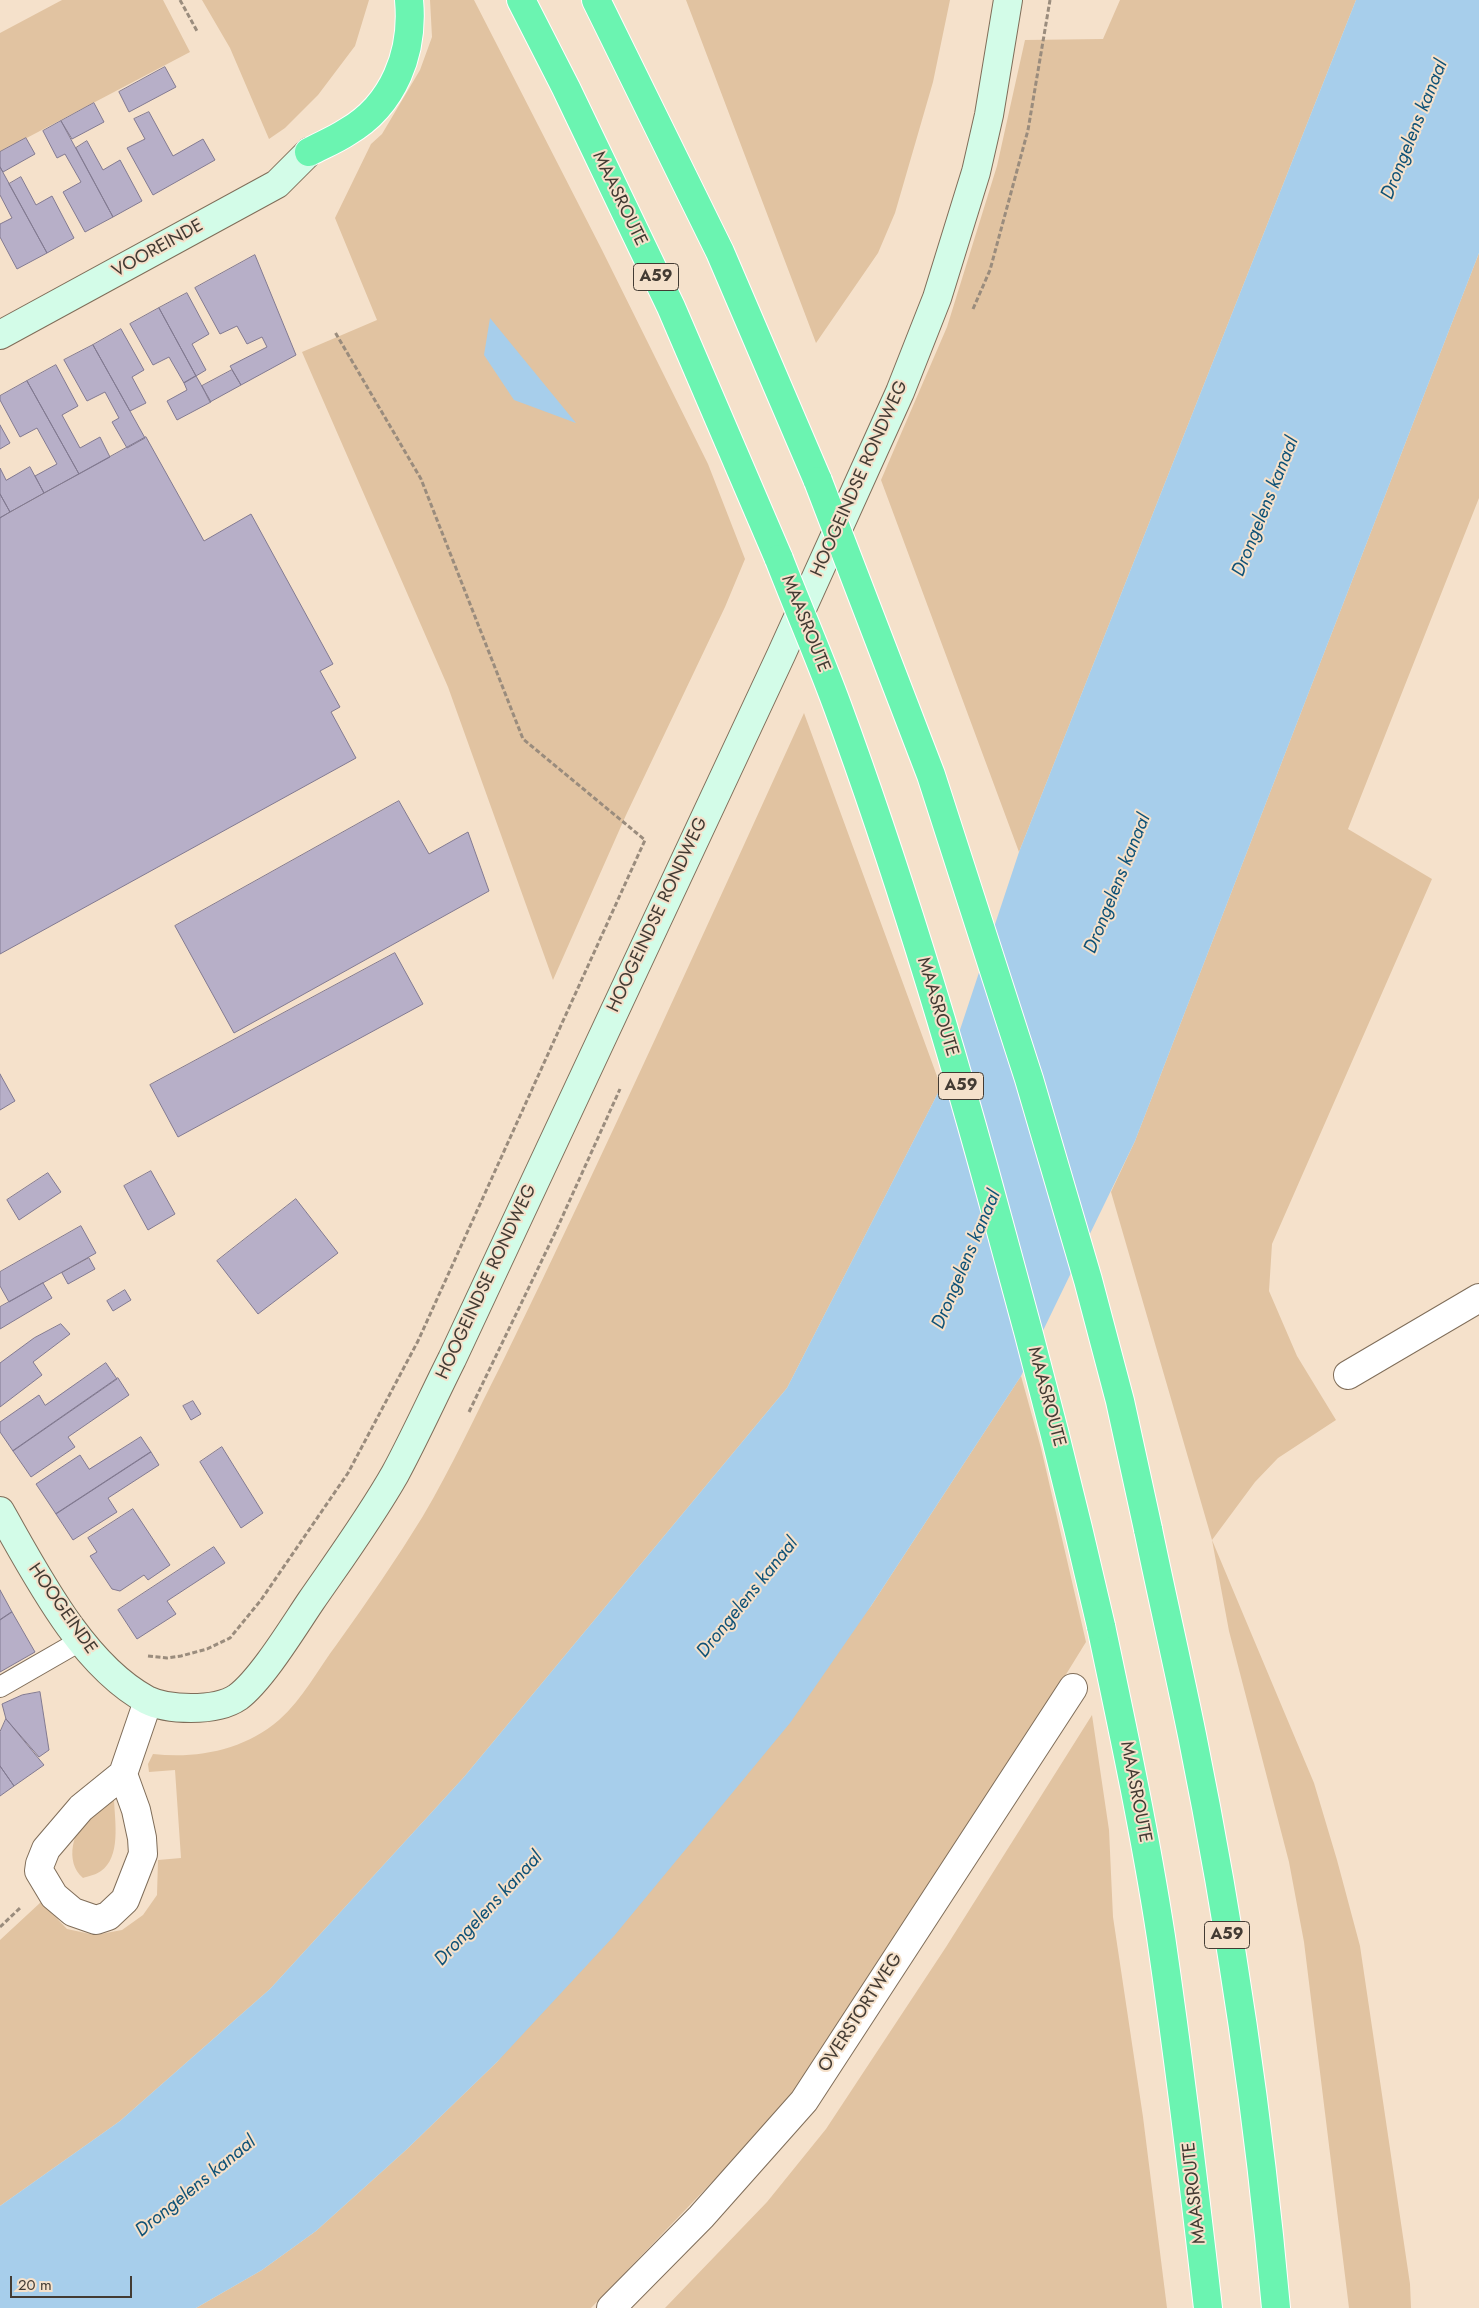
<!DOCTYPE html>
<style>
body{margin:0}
#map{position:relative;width:1479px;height:2308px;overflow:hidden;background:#f5e1cb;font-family:Jost,sans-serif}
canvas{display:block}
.scale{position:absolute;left:10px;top:2276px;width:122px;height:22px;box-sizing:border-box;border:2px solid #433b33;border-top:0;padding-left:6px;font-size:15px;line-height:18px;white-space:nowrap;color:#433b33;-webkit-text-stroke:4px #f5e1cb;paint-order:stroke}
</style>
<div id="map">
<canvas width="1479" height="2308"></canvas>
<div class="scale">20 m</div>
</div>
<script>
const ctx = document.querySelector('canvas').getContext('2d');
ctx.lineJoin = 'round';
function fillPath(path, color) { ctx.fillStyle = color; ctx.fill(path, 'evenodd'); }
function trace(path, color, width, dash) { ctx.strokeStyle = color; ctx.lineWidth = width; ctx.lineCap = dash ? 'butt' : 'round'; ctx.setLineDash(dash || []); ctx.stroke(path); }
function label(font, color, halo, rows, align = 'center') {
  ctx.font = font + ' Jost,sans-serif'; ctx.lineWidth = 4; ctx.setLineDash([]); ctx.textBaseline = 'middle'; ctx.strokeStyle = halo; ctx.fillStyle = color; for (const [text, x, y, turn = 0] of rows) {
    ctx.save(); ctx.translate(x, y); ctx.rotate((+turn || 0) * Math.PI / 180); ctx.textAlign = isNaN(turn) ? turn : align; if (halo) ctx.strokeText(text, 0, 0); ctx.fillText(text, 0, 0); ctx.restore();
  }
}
fillPath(new Path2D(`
 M62,0H163L190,52L0,152V33Z
 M202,0H369L355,46L318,95L285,128L269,139L230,48Z
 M430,0H474L602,250L708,464L745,559L725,607L626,815L553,980L448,687L302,352L377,320L335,218L371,144L382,134L420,70L432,37Z
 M686,0H950L933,82L895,213L878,253L816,343Z
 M1120,0H1356L1019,852L881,480L947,327L997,166L1025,40L1103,39Z
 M1479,253V498L1348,829L1432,879L1272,1244L1269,1291L1297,1356L1336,1420L1278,1458L1255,1482L1212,1540L1314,1783L1337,1860L1360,1946L1410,2284L1411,2308H1349L1304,1942L1289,1862L1229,1631L1212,1540L1111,1192L1135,1141Z
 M804,713L941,1087L787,1388L464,1777L270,1989L120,2121L0,2206V1940L41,1902L67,1929L95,1935L122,1930L143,1915L157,1895L158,1860L181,1858L175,1770L149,1772L148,1764L153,1754C198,1759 244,1750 279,1720C303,1699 318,1669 337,1644C367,1602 396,1560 423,1516C452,1467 476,1414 502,1363C607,1148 705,930 804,713Z
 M1021,1376L1041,1448L1086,1642L965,1838L827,2050L763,2129L591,2308H196L262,2270L316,2231L406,2150L497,2062L871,1606Z
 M1092,1715L1109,1830L1113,1917L1143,2117L1167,2308H665L767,2202L826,2129L946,1947Z
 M114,1800C115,1822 121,1857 101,1871C96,1875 88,1876 83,1878C64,1862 73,1829 90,1815C97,1809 106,1805 114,1800Z`), '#e1c3a1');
fillPath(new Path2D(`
 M1356,0H1479V253L1135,1141L1021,1376L871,1606L790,1723L614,1936L497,2062L406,2150L316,2231L262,2270L196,2308H0V2206L120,2121L270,1989L464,1777L787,1388L941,1087L1019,852Z
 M490,318L576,423L514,400L484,355Z`), '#a7ceeb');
const building = new Path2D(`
 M165,67L176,87L129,112L119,92Z
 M94,103L104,122L72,139L61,121Z
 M149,112L173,156L203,139L215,160L153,195L127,148L145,139L134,119Z
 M61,121L113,217L85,232L63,192L81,182L65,154L57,158L43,131Z
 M26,138L35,154L3,172L0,167V152Z
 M87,141L103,170L120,160L142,201L113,217L76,148Z
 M0,167L47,253L17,269L0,237V224L12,218L0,195Z
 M21,177L36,205L52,196L74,238L47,253L9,184Z
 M255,255L296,355L241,385L230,366L267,347L262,337L247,344L237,326L220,334L195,288Z
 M187,293L209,334L192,344L206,370L196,376L159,308Z
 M159,308L196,376L184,383L169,357L153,365L130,324Z
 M121,329L144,370L132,377L146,403L130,411L93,345Z
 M93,345L145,438L127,448L112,422L119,418L105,392L87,401L64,360Z
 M56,365L78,406L62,415L80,448L100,437L110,457L79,474L27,381Z
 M232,370L241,385L210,402L202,386Z
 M196,376L211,402L177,420L167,401L187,390L184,383Z
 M27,381L79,474L44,493L35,476L57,464L37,428L20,437L0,400V396Z
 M0,425L10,443L0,449Z
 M146,437L204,541L251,514L333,664L320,671L340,707L331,712L356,758L0,954V518Z
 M30,467L44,493L10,512L0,494V468L6,480Z
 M0,494L10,512L0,518Z
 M399,801L429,854L468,832L489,891L234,1033L175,926Z
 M395,953L423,1004L178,1137L150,1085Z
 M0,1074L15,1101L0,1110Z
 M151,1171L175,1214L148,1230L124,1186Z
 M48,1173L61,1192L19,1220L7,1200Z
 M296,1199L338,1253L258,1314L217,1261Z
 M81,1226L96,1253L9,1302L0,1286V1272Z
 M89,1258L95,1269L68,1284L62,1273Z
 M43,1283L52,1298L0,1329V1307Z
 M125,1290L131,1300L113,1311L107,1301Z
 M61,1324L70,1334L33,1362L42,1375L0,1407V1363L34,1338Z
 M106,1363L117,1379L13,1451L0,1432V1422L39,1395L45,1405Z
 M118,1378L129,1395L68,1437L75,1447L31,1477L13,1451Z
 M193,1401L201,1414L191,1420L183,1406Z
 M141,1437L151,1452L56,1514L36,1484L80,1455L89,1469Z
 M222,1447L263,1513L241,1528L200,1462Z
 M151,1452L159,1465L108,1498L117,1512L73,1540L56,1514Z
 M133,1509L170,1565L148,1580L144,1575L120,1591L112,1589L90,1556L97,1552L88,1538Z
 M214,1547L225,1563L167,1601L176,1614L137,1639L118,1610Z
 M0,1590L12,1612L0,1620Z
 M12,1612L35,1652L0,1672V1620Z
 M40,1692L49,1750L39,1757L6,1719L2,1704L22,1695Z
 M6,1719L44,1765L14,1786L0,1766V1732Z
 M0,1766L14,1786L0,1796Z`);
fillPath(building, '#b7afc8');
trace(building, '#827a91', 1);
const lane = new Path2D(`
 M0,1687L80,1641`);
const street = new Path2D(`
 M1348,1375L1479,1298
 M123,1774L136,1810L142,1838L143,1854L125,1900L108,1916L96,1920L73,1912L54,1896L39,1871L40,1864L46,1849L81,1808L123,1774L148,1701
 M611,2308L701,2217L804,2101L1073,1688`);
const secondary = new Path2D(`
 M0,335L277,184L309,152
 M0,1511C36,1574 81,1664 147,1700C159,1706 177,1708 191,1708C207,1708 225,1706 238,1697C262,1679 294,1626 311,1601C340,1559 370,1518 395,1474C415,1437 433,1397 452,1359L781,655L900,392L937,298L976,172L989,115L1008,0`);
const highway = new Path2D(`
 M521,0L566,88L671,307L779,559
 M596,0L720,252L818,481
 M309,152C322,145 335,140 347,132C394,105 414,52 409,0
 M1148,1529C1162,1597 1178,1666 1192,1735C1230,1923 1259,2116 1276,2308
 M1101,1626C1123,1730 1145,1833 1161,1937C1179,2061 1194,2184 1208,2308`);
trace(lane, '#7f6d59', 22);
trace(street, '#7f6d59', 30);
trace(secondary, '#7f6d59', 30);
trace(highway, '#fff', 30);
trace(new Path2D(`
 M180,0L197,31
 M973,309L990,270L1028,130L1050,0
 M469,1412L555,1233L620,1089
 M148,1656L167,1658L181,1656L207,1649L230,1638L261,1600L348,1473L418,1341L645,840L523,739L421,479L335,332
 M0,1927L20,1908`), '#9a8c7d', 3, [5, 2.5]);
trace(lane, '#fff', 20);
trace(street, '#fff', 28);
trace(secondary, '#d3fce8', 28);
trace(highway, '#6bf4b1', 28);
const highwayBridge = new Path2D(`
 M818,481L931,775L1029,1079L1088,1280L1120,1401L1148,1529
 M779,559C798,608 819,656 837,705C901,879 954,1056 1002,1235C1038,1365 1071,1495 1101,1626`);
trace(highwayBridge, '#fff', 30, []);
trace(highwayBridge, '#6bf4b1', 28);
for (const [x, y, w] of [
 [656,277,45],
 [961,1086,45],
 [1227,1935,45]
]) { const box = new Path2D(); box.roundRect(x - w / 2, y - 13.5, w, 27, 4); ctx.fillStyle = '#f5e1cb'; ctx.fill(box); trace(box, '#433b33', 1); }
label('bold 16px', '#433b33', null, [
 ["A59",656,277],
 ["A59",961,1086],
 ["A59",1227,1935]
]);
label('18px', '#433b33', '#f5e1cb', [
 ["MAASROUTE",619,199,64],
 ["VOOREINDE",158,249,-29],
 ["HOOGEINDSE RONDWEG",860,479,-66],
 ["MAASROUTE",805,624,68],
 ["HOOGEINDSE RONDWEG",658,915,-65],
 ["MAASROUTE",937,1007,73],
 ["HOOGEINDSE RONDWEG",487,1282,-65],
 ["MAASROUTE",1046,1397,75],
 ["HOOGEINDE",62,1609,55],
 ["MAASROUTE",1135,1792,79],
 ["OVERSTORTWEG",861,2013,-57],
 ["MAASROUTE",1195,2193,-96]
]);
label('italic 19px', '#0f5277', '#f5e1cb', [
 ["Drongelens kanaal",1415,130,-68],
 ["Drongelens kanaal",1266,507,-68],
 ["Drongelens kanaal",1118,884,-68],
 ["Drongelens kanaal",967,1260,-67],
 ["Drongelens kanaal",748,1598,-51],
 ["Drongelens kanaal",489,1909,-47],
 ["Drongelens kanaal",196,2187,-39]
]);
</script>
